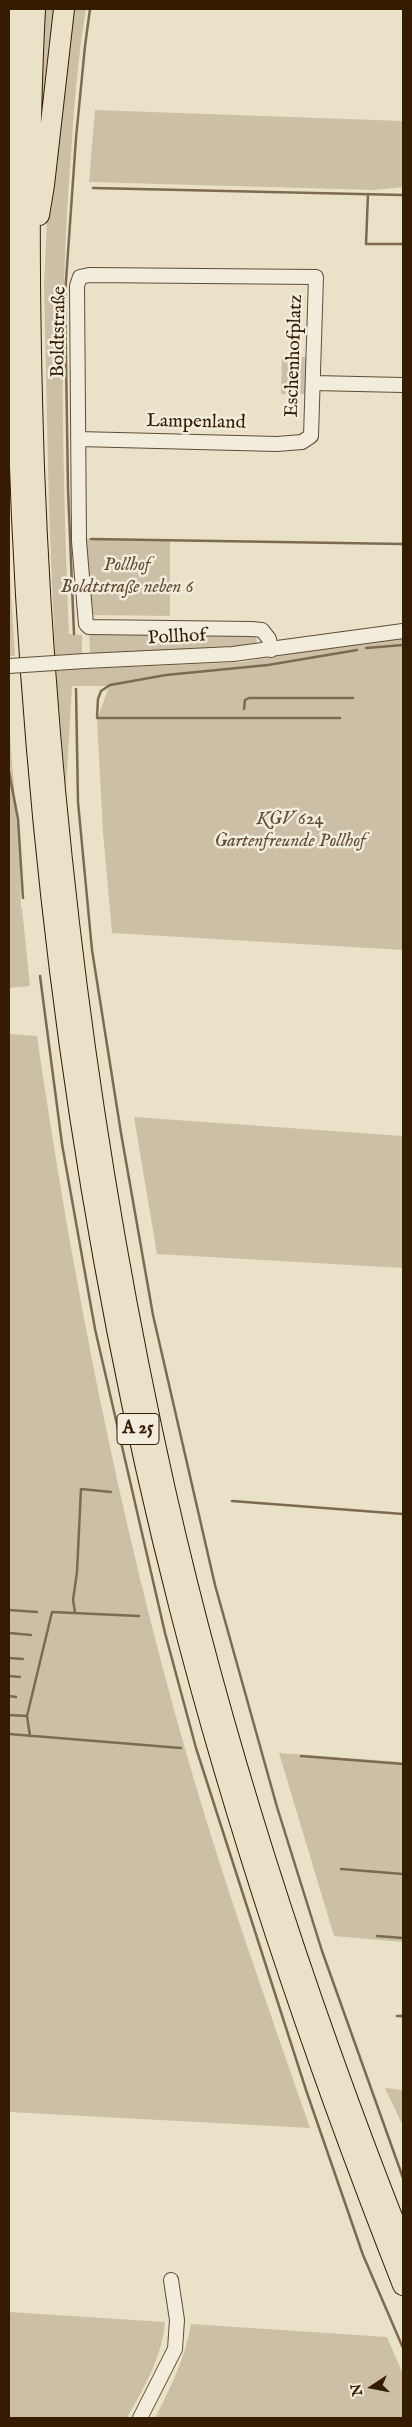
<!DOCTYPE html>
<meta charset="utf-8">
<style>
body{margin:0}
#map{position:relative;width:412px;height:2427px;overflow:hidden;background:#eae2c8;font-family:"IM FELL English",serif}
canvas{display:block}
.frame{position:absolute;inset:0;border:10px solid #351b02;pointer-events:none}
.north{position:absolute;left:347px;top:2362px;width:50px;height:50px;-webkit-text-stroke:4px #f1ecdb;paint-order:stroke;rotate:259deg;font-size:14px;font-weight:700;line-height:20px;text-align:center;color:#351b02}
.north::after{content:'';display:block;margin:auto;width:18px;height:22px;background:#351b02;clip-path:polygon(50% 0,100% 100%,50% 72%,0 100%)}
</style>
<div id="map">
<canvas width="412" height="2427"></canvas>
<div class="frame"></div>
<div class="north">N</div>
</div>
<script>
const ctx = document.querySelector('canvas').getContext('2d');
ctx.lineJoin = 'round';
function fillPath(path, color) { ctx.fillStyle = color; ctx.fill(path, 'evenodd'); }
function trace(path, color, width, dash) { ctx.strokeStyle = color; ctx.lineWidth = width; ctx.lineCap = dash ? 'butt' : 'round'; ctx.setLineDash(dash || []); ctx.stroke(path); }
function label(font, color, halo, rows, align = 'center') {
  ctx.font = font + ' "IM FELL English",serif'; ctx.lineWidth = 5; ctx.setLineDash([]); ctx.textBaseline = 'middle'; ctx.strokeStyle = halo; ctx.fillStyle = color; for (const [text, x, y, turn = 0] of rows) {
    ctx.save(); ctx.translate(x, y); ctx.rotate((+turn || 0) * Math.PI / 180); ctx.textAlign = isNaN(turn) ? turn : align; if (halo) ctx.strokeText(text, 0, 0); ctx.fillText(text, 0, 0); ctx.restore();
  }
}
fillPath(new Path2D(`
 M44,9H57L40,138Z
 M71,9H86C78,57 74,106 71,155C58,315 63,475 69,634L82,635V654L55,655L49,510L44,285L47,219Z
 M95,110L403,121V187L374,190L89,182Z
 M282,357H310L309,394H281Z
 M84,538L170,540V616L92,615Z
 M9,558L15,656H9Z
 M89,629L255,633L257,643L233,648L90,654Z
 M374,639H403V950L112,933L103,832L97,720L109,686H72L66,789L56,670L243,662Z
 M9,724L20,861L21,908H22L30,986L9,988Z
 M9,1034L37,1036C72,1277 119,1518 186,1752C222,1879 267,2003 310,2128L9,2112Z
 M134,1117L403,1136V1268L157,1254Z
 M279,1753L403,1762V1942L334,1936Z
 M385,2088L403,2090V2122H401Z
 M9,2312L165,2322C162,2358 144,2387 127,2418H9Z
 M191,2324L387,2337L403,2374V2418H155C171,2387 185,2358 191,2324Z`), '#cbc0a6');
trace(new Path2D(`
 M93,188L403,195
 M368,194L366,244H403
 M91,539L403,544
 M74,634L68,489L65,295L76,138L85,46L90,9
 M366,648L403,645
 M76,689L78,802L92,950L121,1133L153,1315L215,1585L277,1807L322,1951L403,2178
 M244,709L245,700L249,698H353
 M340,718H97L98,699L101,691L110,685L166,675L268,665L357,650
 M9,772L18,819L23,898
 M40,976L62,1144L95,1329L165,1633L196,1748L306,2090L363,2255L403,2348
 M232,1501L403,1514
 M9,1610L37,1612
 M75,1612L73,1600L77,1572L81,1489L111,1492
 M9,1633L31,1635
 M9,1658L23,1659
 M9,1676L20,1677
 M9,1696L16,1697
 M9,1715L27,1716
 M9,1734L181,1748
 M30,1736L27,1716L52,1612L139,1616
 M301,1756L403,1764
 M341,1869L403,1874
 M377,1936L403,1938
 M397,2016H403`), '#7c6a51', 2.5);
const minor = new Path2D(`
 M314,383L403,385
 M78,439L277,444L302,442L311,436L316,277L89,275L80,277L77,286L79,541L86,624L89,627L252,629L262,630L269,639L271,650
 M85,661L233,654L403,631
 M140,2418L175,2349L177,2320L171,2280`);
const highway = new Path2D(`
 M19,9C12,153 14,297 19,441C32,835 82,1227 180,1609C239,1839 316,2064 403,2285
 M35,9C27,162 29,315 34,468C47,812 90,1154 165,1490C223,1747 306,2000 403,2245
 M39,215L44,185L64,9`);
trace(minor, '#624d34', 16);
trace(highway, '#351b02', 22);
trace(minor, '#f1ecdb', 14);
trace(highway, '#eae2c8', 20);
const minorBridge = new Path2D(`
 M9,666L85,661`);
trace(minorBridge, '#624d34', 16, []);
trace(minorBridge, '#f1ecdb', 14);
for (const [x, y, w] of [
 [138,1429,42]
]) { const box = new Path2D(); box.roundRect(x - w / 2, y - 15.5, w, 31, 4); ctx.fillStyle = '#f1ecdb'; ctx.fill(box); trace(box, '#351b02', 1); }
label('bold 18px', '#351b02', null, [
 ["A 25",138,1429]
]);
label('19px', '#351b02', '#f1ecdb', [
 ["Boldtstraße",60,332,-89],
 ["Eschenhofplatz",295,356,-88],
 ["Lampenland",196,423,1],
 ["Pollhof",177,638,-3]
]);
label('italic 19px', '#624d33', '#f1ecdb', [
 ["Pollhof",127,566],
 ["Boldtstraße neben 6",127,588],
 ["KGV 624",290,820],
 ["Gartenfreunde Pollhof",290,842]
]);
</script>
